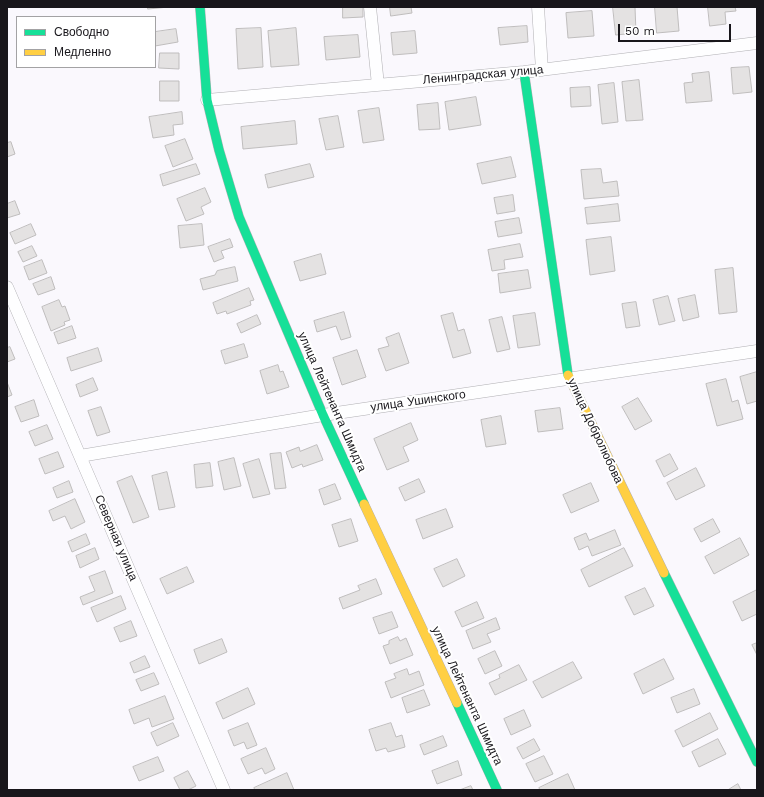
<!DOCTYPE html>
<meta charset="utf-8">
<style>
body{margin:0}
#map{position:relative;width:764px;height:797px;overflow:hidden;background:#faf8fd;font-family:"Work Sans",sans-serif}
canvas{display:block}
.frame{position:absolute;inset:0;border:8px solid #18161b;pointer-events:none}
.legend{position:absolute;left:16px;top:16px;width:140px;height:52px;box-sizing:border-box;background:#fff;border:1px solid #a3a2a4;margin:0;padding:5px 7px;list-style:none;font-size:12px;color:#18161b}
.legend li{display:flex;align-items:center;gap:8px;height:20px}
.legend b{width:20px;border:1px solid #a3a2a4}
.scale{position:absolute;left:618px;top:24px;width:113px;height:18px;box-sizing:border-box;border:2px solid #18161b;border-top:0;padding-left:5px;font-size:12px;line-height:14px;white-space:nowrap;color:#18161b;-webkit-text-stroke:3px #fff;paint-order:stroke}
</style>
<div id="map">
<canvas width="764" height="797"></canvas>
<div class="frame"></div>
<ul class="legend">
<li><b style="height:5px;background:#16e098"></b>Свободно</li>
<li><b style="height:5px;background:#ffcf43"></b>Медленно</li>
</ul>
<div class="scale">50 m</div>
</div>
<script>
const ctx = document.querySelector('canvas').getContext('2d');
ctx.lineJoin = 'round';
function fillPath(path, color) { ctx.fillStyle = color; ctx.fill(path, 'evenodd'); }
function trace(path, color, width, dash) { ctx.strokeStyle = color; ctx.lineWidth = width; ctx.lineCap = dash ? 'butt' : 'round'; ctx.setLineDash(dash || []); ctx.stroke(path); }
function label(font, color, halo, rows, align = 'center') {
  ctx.font = font + ' "Work Sans",sans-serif'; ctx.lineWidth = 4; ctx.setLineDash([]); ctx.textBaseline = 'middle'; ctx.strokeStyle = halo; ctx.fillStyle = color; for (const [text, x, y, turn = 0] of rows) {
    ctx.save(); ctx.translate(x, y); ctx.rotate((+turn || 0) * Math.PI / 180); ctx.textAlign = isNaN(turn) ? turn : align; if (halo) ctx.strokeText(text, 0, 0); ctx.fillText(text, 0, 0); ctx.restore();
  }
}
const building = new Path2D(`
 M148,7H169L148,9Z
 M343,7H363V17L343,18Z
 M390,7H411L412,13L391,16Z
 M613,7H635L636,33L616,35Z
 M655,7H677L679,31L657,33Z
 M708,7H735L736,11L725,12L726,24L710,26Z
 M592,11L594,36L568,38L566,13Z
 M527,26L528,42L500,45L498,28Z
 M261,28L263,67L238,69L236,29Z
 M296,28L299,65L271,67L268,31Z
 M176,29L178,42L155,46V32Z
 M415,31L417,53L393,55L391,33Z
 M358,35L360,57L326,60L324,37Z
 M160,53H179V69L159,68Z
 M749,67L752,92L733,94L731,68Z
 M709,72L712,101L686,103L684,83L693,82L692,74Z
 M639,80L643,120L626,121L622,82Z
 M160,81H179V101H160Z
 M614,83L618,122L602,124L598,85Z
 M590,87L591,106L571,107L570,88Z
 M476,97L481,125L449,130L445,102Z
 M438,103L440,129L419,130L417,105Z
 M379,108L384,140L363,143L358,111Z
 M182,112L183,124L173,125L174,135L153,138L149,117Z
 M338,116L344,147L326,150L319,119Z
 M295,121L297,144L243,149L241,127Z
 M185,139L193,159L173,167L165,146Z
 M11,142L15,154L7,157V143Z
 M511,157L516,177L482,184L477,164Z
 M196,164L200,174L163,186L160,175Z
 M310,164L314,177L268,188L265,175Z
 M601,169L603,183L617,181L619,196L584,199L581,170Z
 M205,188L211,202L201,207L204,214L186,221L177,199Z
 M513,195L515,211L497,214L494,198Z
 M15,201L20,214L7,218V204Z
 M618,204L620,221L587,224L585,208Z
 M519,218L522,233L498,237L495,222Z
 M31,224L36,235L15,244L10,233Z
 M202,224L204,245L180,248L178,226Z
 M611,237L615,271L590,275L586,240Z
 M230,239L233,247L221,251L224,258L214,262L208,247Z
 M520,244L523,257L504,260L505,269L492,271L488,250Z
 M32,246L37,256L23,262L18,252Z
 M321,254L326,274L300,281L294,262Z
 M42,260L47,273L29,280L24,267Z
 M235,267L238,281L203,290L200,279L215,275L217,271Z
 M733,268L737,312L719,314L715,270Z
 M528,270L531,288L500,293L498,274Z
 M51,277L55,289L38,295L33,284Z
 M249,288L254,300L250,301L251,305L227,314L226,311L217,314L213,303Z
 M695,295L699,317L683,321L678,299Z
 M668,296L675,321L659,325L653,300Z
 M59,300L62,307L65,306L70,320L64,322L65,325L51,331L42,307Z
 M636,302L640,326L626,328L622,304Z
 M344,312L351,337L341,340L336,326L317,332L314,321Z
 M453,313L458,331L464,329L471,353L453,358L441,316Z
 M535,313L540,345L518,348L513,316Z
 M257,315L261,324L241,333L237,324Z
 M502,317L510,349L497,352L489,320Z
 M72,326L76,338L58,344L54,333Z
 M399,333L409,363L386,371L378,349L389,346L386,338Z
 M244,344L248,357L225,364L221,351Z
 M10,347L15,359L7,362V348Z
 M98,348L102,361L71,371L67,358Z
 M357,350L366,377L342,385L333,358Z
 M278,365L280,372L283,371L289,387L267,394L260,371Z
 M757,372V401L747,404L740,377Z
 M93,378L98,390L80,397L76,385Z
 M726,379L732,402L738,400L743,419L717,426L706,384Z
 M7,382L12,395L7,397Z
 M638,398L652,421L635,430L622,407Z
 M34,400L39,416L21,422L15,407Z
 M101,407L110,432L97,436L88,411Z
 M560,408L563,429L538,432L535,411Z
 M501,416L506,444L486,447L481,420Z
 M411,423L418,440L403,447L409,461L387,470L374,439Z
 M47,425L53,439L35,446L29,432Z
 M317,445L323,460L303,467L302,464L292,468L286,452L299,447L300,451Z
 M58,452L64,467L45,474L39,459Z
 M281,453L286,488L275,489L270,454Z
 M670,454L678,469L664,477L656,461Z
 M234,458L241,486L224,490L218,462Z
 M259,459L270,494L253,498L243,464Z
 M210,463L213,486L196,488L194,465Z
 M696,468L705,486L676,500L667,483Z
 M167,472L175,507L159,510L152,476Z
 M132,476L149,517L133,523L117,482Z
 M419,479L425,492L405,501L399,488Z
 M69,481L73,492L57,498L53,488Z
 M591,483L599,501L571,513L563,495Z
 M335,484L341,499L324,505L319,490Z
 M75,499L85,522L71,529L65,516L53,521L49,511Z
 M446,509L453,527L423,539L416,520Z
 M351,519L358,541L339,547L332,525Z
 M713,519L720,532L701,542L694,529Z
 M615,530L621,545L592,556L588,546L579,550L574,538L586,533L589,540Z
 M86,534L90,544L72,552L68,542Z
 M740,538L749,555L714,574L705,557Z
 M95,548L99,559L80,568L76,556Z
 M624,548L633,566L589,587L581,570Z
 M457,559L465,576L443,587L434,569Z
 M187,567L194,582L167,594L160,579Z
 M105,571L113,593L83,605L80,597L95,591L89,577Z
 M376,579L382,594L343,609L339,598L360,590L358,586Z
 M645,588L654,606L634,615L625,597Z
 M757,590V614L742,621L733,602Z
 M121,596L126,609L97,622L91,608Z
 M477,602L484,618L462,627L455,612Z
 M392,612L398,627L379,634L373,618Z
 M496,618L500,629L487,634L491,642L473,649L466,631Z
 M131,621L137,636L120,642L114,628Z
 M398,637L400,641L406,638L413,655L390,664L383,646L389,644V641Z
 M222,639L227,652L199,664L194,650Z
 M757,643V655L752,645Z
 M495,651L502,666L485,674L478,659Z
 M145,656L150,667L134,673L130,663Z
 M664,659L674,679L643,694L634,674Z
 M573,662L582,678L542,698L533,682Z
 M519,665L527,680L495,695L489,683L500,678L499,675Z
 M407,669L409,675L419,671L424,685L391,698L385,682L396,678L394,674Z
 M154,673L159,684L141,691L136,680Z
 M248,688L255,704L223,719L216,703Z
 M694,689L700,704L677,713L671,698Z
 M424,690L430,705L407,713L402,698Z
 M165,696L174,719L152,727L149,718L134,724L129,710Z
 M524,710L531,726L511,735L504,719Z
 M710,713L718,729L683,747L675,731Z
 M173,723L179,736L157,746L151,733Z
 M248,723L257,745L247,749L244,742L234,746L228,731Z
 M391,723L396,737L402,735L405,747L388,752L386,748L376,751L369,730Z
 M443,736L447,746L424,755L420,745Z
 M534,739L540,750L523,759L517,748Z
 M718,739L726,754L699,767L692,752Z
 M266,748L275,769L265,774L262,768L248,774L241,759Z
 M544,756L553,774L535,782L526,764Z
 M158,757L164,771L139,781L133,767Z
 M458,761L462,775L437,784L432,771Z
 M188,771L196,786L188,790H180L174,778Z
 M287,773L294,790H255L254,788Z
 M568,774L575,790H540L539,788Z
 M738,784L741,790H728Z
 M471,786L473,790H460Z`);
fillPath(building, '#e4e2e2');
trace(building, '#bfbdbd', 1);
const street = new Path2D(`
 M370,7L378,85
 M538,7L542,70
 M207,100L524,72L757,43
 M7,287L224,790
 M80,456L323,415L757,351`);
const fast = new Path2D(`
 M200,7L207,100L219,150L239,217L323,415L364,504
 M524,72L568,375
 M664,573L757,762
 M457,703L497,790`);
const slow = new Path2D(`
 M568,375L664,573
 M364,504L457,703`);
trace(street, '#b1b0b4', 13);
trace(fast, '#b1b0b4', 10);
trace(slow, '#b1b0b4', 10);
trace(street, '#fefeff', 12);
trace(fast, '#16e098', 9);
trace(slow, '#ffcf43', 9);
label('12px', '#18161b', '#fff', [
 ["Ленинградская улица",483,75,-5],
 ["улица Ушинского",418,401,-8],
 ["улица Лейтенанта Шмидта",332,402,66],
 ["улица Добролюбова",595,431,65],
 ["Северная улица",116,538,67],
 ["улица Лейтенанта Шмидта",467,696,65]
]);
</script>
